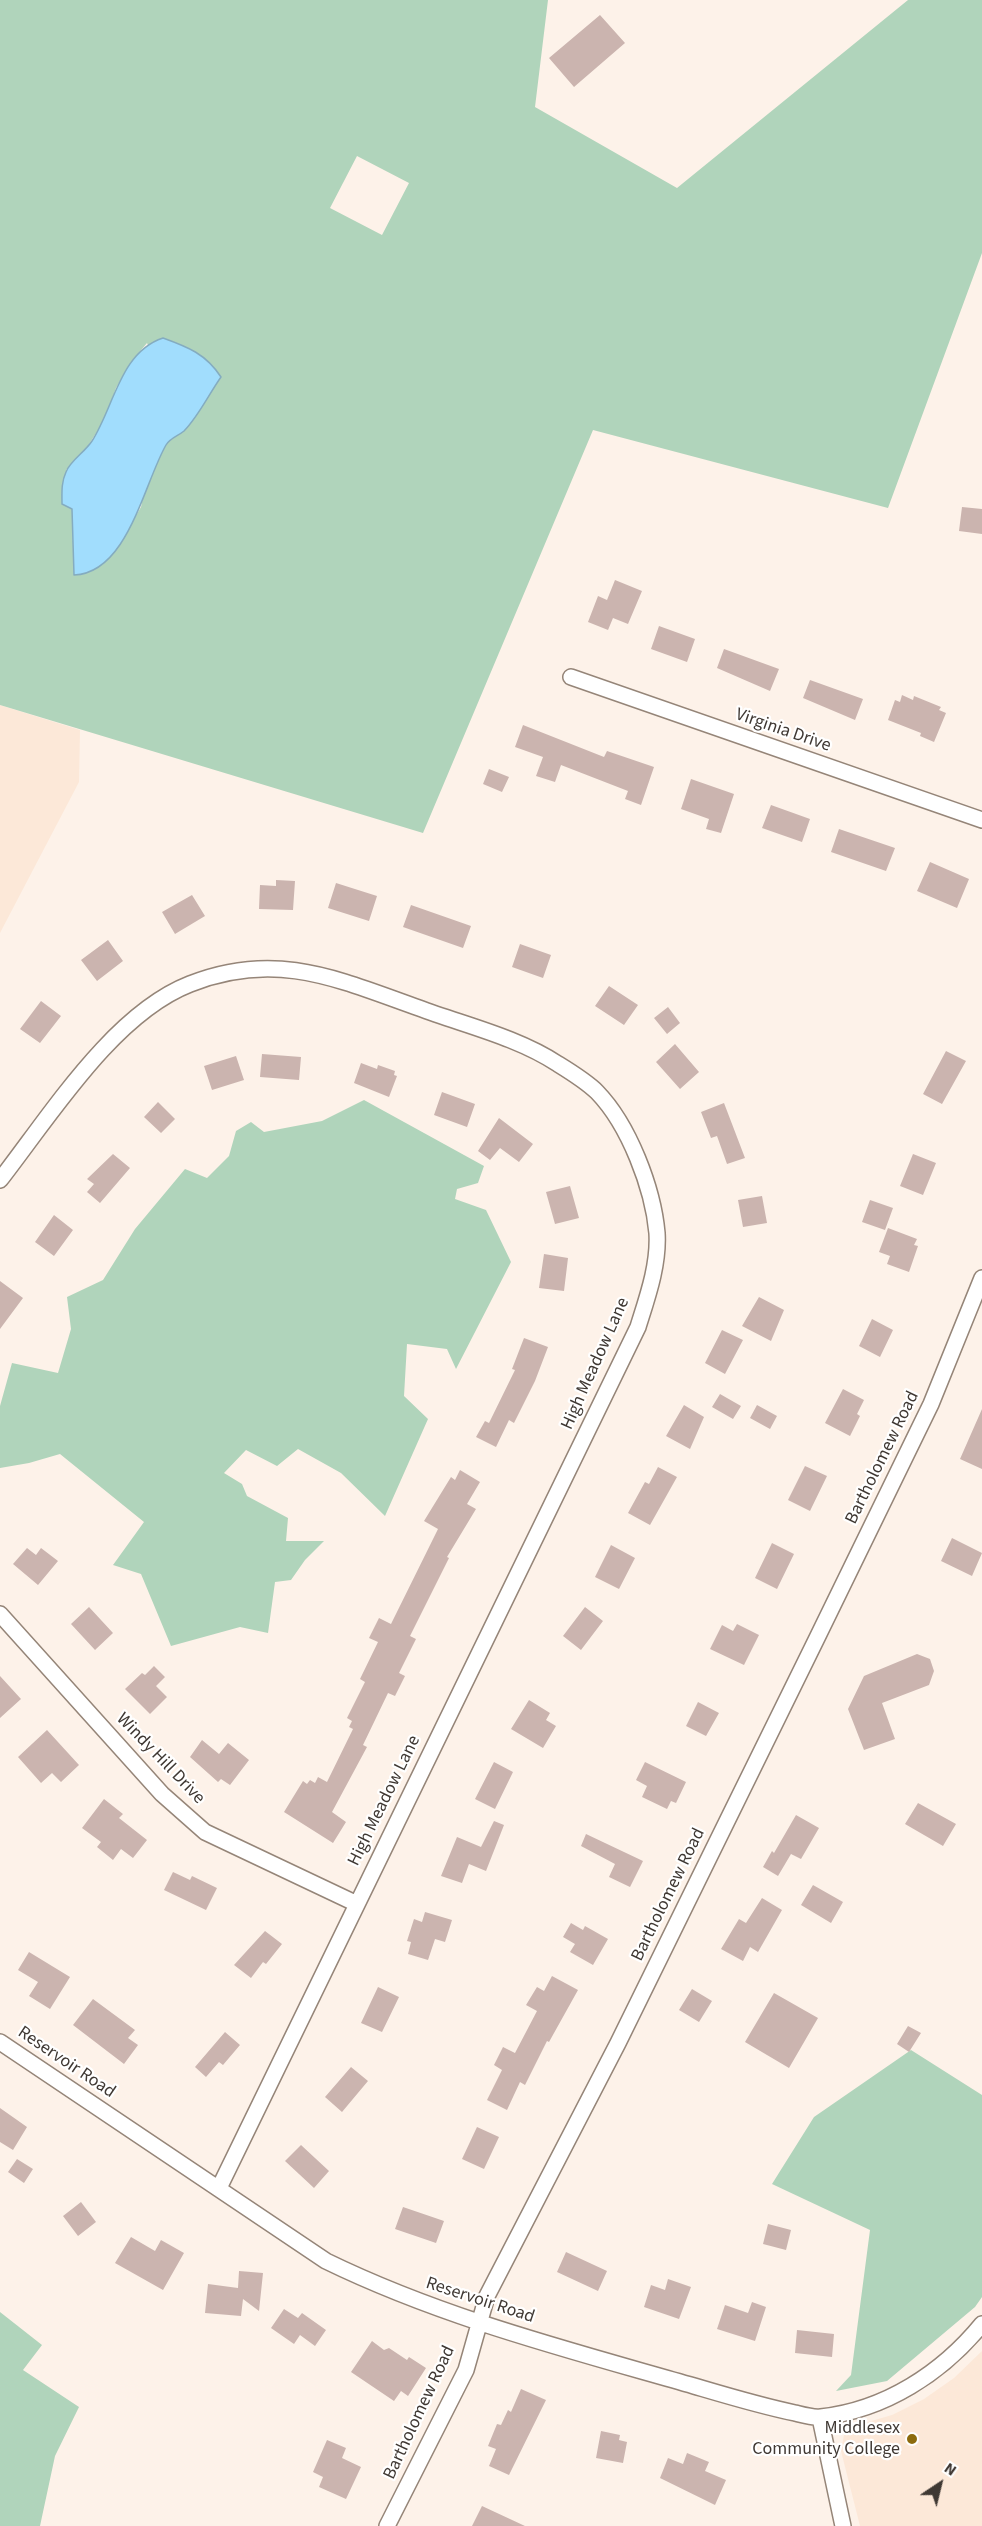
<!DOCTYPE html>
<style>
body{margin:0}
#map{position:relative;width:982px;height:2526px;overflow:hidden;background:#fdf2e9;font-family:"Source Sans 3",sans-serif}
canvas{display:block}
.north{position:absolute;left:910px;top:2454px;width:60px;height:60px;-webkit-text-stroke:4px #fff;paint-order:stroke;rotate:35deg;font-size:16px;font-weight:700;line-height:24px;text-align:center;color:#3f3833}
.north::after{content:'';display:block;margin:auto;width:21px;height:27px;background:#3f3833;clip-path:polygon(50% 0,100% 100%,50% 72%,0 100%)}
</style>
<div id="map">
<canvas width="982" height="2526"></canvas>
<div class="north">N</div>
</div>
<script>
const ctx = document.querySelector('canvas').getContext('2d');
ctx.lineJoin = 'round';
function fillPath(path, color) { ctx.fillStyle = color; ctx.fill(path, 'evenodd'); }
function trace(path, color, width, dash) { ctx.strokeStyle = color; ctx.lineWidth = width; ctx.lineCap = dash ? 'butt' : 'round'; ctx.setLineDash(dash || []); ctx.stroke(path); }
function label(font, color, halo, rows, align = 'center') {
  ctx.font = font + ' "Source Sans 3",sans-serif'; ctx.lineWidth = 4.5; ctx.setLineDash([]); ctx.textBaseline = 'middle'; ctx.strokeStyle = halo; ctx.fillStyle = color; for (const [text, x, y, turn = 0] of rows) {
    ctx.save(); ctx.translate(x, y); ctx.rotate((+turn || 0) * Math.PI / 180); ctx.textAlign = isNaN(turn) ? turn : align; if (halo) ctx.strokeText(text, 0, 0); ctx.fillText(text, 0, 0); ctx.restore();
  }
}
fillPath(new Path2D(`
 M0,705L80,730L79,782L0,933Z
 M982,2351V2526H860L841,2451L844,2435L854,2426L892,2415L924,2399L954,2378Z`), '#fce8d8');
fillPath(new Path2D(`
 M0,0H548L535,107L677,188L908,0H982V253L888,508L593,430L423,833L0,705ZM357,156L409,183L382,235L330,208ZM147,343L184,431L167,442L145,488L141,507L120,543L103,564L74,575L72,509L66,470L86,449L105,419L116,388L131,362Z
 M364,1100L484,1166L478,1183L457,1189L455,1199L486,1210L511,1262L456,1369L447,1349L407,1344L404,1396L428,1419L385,1516L341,1473L298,1449L277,1466L246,1450L224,1473L242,1484L247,1496L288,1518L286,1541H324L305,1560L291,1580L275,1582L268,1633L240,1627L171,1646L141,1574L113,1565L144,1522L60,1454L29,1463L0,1468V1406L12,1363L58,1373L71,1329L67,1297L103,1280L135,1229L185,1169L207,1178L229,1156L236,1131L251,1122L264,1132L322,1121Z
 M911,2050L982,2095V2297L975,2307L887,2381L836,2391L851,2375L870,2230L772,2184L814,2117Z
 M0,2312L42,2345L23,2370L79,2407L55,2456L40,2526H0Z`), '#b0d4bb');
const water = new Path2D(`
 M163,338C188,347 206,354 221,377C209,394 198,417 184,431C178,436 170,438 166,445C144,483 128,573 74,575L72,509L62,504C62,493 61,483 66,472C70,461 85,452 92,441C114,407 120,352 163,338Z`);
fillPath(water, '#a1ddfd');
trace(water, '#84acc0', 1.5);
fillPath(new Path2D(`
 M600,15L625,43L574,87L549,58Z
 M962,507L982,509V534L959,531Z
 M615,580L642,591L628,624L613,618L608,630L588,622L598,596L607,600Z
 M659,626L695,639L687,662L651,649Z
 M724,649L779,669L770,691L717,668Z
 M810,680L863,699L855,720L803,698Z
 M902,695L913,700L914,696L941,707L939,710L946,713L934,742L920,736L921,733L888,720L895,700L900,702Z
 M523,725L604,757L607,751L654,767L641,805L625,799L628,791L561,765L555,782L536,776L543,757L515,747Z
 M489,769L509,777L502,792L483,784Z
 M691,779L734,794L721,833L706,829L709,819L681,809Z
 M771,805L810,819L802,842L762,828Z
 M839,829L895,848L886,871L831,852Z
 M930,862L969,879L957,908L917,891Z
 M276,880L295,881L293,910L259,909L260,885L276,886Z
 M336,883L377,896L369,921L328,908Z
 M192,895L205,916L175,934L162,912Z
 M411,905L471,926L463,948L403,927Z
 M108,940L123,961L97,981L81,960Z
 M520,944L551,955L543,978L512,967Z
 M609,986L638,1005L624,1025L595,1006Z
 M41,1001L61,1016L40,1043L20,1029Z
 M668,1007L680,1023L667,1034L654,1018Z
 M675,1044L699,1072L680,1089L656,1062Z
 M946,1051L966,1061L942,1104L923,1094Z
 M262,1054L301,1057L299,1080L260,1077Z
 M236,1056L244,1080L212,1090L204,1066Z
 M361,1063L377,1069L378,1065L395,1071L394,1075L397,1076L389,1097L354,1083Z
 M442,1092L475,1104L467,1127L434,1115Z
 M158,1102L175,1119L161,1133L144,1117Z
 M724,1103L745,1158L727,1164L717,1136L711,1138L701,1112Z
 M499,1118L533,1144L519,1162L500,1148L490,1160L478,1151Z
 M113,1154L130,1168L100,1203L87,1192L94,1184L87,1179Z
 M913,1154L936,1163L923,1195L900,1186Z
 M570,1186L579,1218L555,1224L546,1192Z
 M762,1196L767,1223L743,1227L738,1200Z
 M870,1200L893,1208L885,1230L862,1222Z
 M54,1215L73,1230L54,1256L35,1242Z
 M888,1228L917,1239L914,1245L918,1246L909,1272L887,1264L890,1256L879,1252Z
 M544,1254L568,1258L564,1291L539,1288Z
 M0,1281L23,1298L0,1329Z
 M759,1297L784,1310L771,1341L742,1326Z
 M872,1319L893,1330L880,1357L859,1346Z
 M722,1330L743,1340L725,1374L705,1363Z
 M524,1338L548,1347L535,1381L514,1423L509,1420L496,1447L476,1437L485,1421L489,1423L515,1370L512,1369Z
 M843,1389L864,1400L857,1414L860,1416L850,1436L825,1423Z
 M720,1394L741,1406L733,1419L712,1407Z
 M684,1405L704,1417L690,1449L666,1436Z
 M757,1405L777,1416L770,1429L750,1418Z
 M982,1409V1469L960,1459Z
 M805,1466L827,1476L810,1511L788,1500Z
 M658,1467L677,1477L650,1525L628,1513L645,1482L649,1484Z
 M460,1470L480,1482L467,1504L476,1509L447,1557L449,1558L410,1636L416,1639L399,1673L405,1676L395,1696L388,1693L363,1745L367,1747L332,1812L346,1822L333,1843L284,1812L303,1781L307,1784L310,1780L315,1783L318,1777L327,1782L353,1729L349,1727L352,1721L347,1718L365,1682L360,1679L378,1642L369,1638L379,1618L391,1624L438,1529L424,1521L451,1477L455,1480Z
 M952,1538L982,1553L972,1576L941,1561Z
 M772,1543L794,1554L777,1589L755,1578Z
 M611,1545L635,1558L619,1589L595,1577Z
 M27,1548L36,1555L41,1548L58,1561L38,1585L13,1564Z
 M89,1607L113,1633L95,1650L71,1624Z
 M585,1607L603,1621L581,1650L563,1636Z
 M737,1624L759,1635L744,1665L710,1649L722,1625L733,1631Z
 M917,1654L930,1659L934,1671L929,1685L882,1703L895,1739L864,1750L848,1709L864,1676Z
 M154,1666L165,1677L156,1686L167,1697L150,1714L125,1689L142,1673L145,1675Z
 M0,1676L21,1699L0,1718Z
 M529,1700L550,1713L546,1720L556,1726L543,1748L511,1729Z
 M698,1702L719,1713L706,1736L686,1726Z
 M47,1730L79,1765L61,1782L52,1773L41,1783L18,1757Z
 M202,1740L219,1754L228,1743L249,1760L230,1785L221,1779L218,1782L190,1757Z
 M494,1762L513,1772L495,1809L475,1799Z
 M645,1762L686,1782L676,1803L671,1801L667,1809L642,1797L647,1786L636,1780Z
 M104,1799L123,1814L119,1818L147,1840L133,1858L121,1849L113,1860L97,1847L101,1842L82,1828Z
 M918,1803L956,1824L943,1846L905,1824Z
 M796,1815L819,1828L801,1859L791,1854L778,1876L763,1867L772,1851L774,1853Z
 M494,1821L504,1825L486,1871L469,1864L462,1883L441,1876L457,1837L481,1847Z
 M586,1834L643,1861L630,1887L609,1877L615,1864L581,1846Z
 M173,1872L190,1880L192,1876L217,1888L206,1910L164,1890Z
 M813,1885L843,1902L831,1923L801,1905Z
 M762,1898L782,1910L758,1952L750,1947L743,1961L721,1949L739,1919L746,1923Z
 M425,1912L452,1920L445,1942L435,1939L428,1960L408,1954L411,1942L407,1941L414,1919L422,1922Z
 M571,1923L583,1930L585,1926L608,1939L593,1965L570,1952L575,1944L563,1937Z
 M265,1931L282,1944L266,1964L263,1962L251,1978L234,1965Z
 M29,1952L70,1977L50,2009L29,1996L38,1982L18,1970Z
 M552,1976L578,1990L549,2042L547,2041L525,2085L520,2082L507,2110L487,2100L502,2070L494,2065L503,2047L515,2053L537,2011L526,2005L537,1987L544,1991Z
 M378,1987L399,1997L382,2032L361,2023Z
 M692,1989L712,2001L699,2022L679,2010Z
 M774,1993L818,2018L789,2068L745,2042Z
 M93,1999L135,2030L128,2038L138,2045L124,2064L73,2025Z
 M908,2026L921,2033L909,2052L897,2044Z
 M225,2032L240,2045L223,2065L219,2062L206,2077L195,2067Z
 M351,2067L368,2081L342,2112L325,2097Z
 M0,2108L27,2127L13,2150L0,2142Z
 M477,2127L499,2137L484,2169L462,2159Z
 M301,2145L329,2171L314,2188L285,2161Z
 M17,2159L33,2169L24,2183L8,2172Z
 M81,2202L96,2222L78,2236L63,2216Z
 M403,2207L444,2221L436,2243L395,2229Z
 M768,2224L791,2230L786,2250L763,2244Z
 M131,2237L155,2251L161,2240L184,2253L163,2290L115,2263Z
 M566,2252L607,2271L598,2291L557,2272Z
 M239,2271L263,2273L259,2311L243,2299L241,2316L205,2313L208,2284L238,2288Z
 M668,2279L691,2287L679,2319L644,2307L651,2285L665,2290Z
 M752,2302L766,2307L755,2341L717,2329L725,2305L748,2313Z
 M284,2309L298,2318L302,2313L326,2330L315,2346L300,2335L294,2344L271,2328Z
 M797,2330L834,2334L832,2357L795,2353Z
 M372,2341L384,2350L389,2348L407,2360L409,2357L426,2368L408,2396L401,2391L394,2401L351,2372Z
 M521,2389L546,2400L509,2475L489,2466L496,2449L488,2446L497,2424L501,2425L508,2410L511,2412Z
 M601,2431L620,2435L619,2440L627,2442L623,2463L596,2458Z
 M327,2440L346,2448L342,2458L361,2467L346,2499L319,2487L323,2477L313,2472Z
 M687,2453L709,2462L705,2471L726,2480L715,2505L660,2478L668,2458L683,2464Z
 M482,2506L525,2526H472Z`), '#cbb4af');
const minor = new Path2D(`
 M571,677L982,820
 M0,1180C50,1116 113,1014 190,984C276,950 337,979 419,1008C464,1025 517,1037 558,1064C571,1072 587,1082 597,1092C629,1125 653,1188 657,1233C659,1265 647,1298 638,1327L219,2188
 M0,1614L162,1794L205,1832L357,1904
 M0,2042L326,2261C443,2318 569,2350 694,2386C728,2396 761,2406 795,2413C803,2415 813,2418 821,2417C885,2410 942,2373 982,2324
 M820,2418L843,2526
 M387,2526L466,2370L487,2296L618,2043L817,1638L931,1404L982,1278`);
trace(minor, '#958578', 18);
trace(minor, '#fff', 15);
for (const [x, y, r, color] of [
 [912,2439,6,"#8d6b0d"]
]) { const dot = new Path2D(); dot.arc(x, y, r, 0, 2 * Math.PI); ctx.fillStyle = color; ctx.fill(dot); trace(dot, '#fff', 2); }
label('18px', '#3f3833', '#fff', [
 ["Virginia Drive",783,731,19],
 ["High Meadow Lane",596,1364,-66],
 ["Bartholomew Road",883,1458,-64],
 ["Windy Hill Drive",160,1759,46],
 ["High Meadow Lane",385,1801,-64],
 ["Bartholomew Road",669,1895,-64],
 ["Reservoir Road",66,2063,34],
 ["Reservoir Road",480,2301,18],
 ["Bartholomew Road",420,2413,-65]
]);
label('18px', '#3f3833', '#fff', [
 ["Middlesex",900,2429],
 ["Community College",900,2450]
], 'right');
</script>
